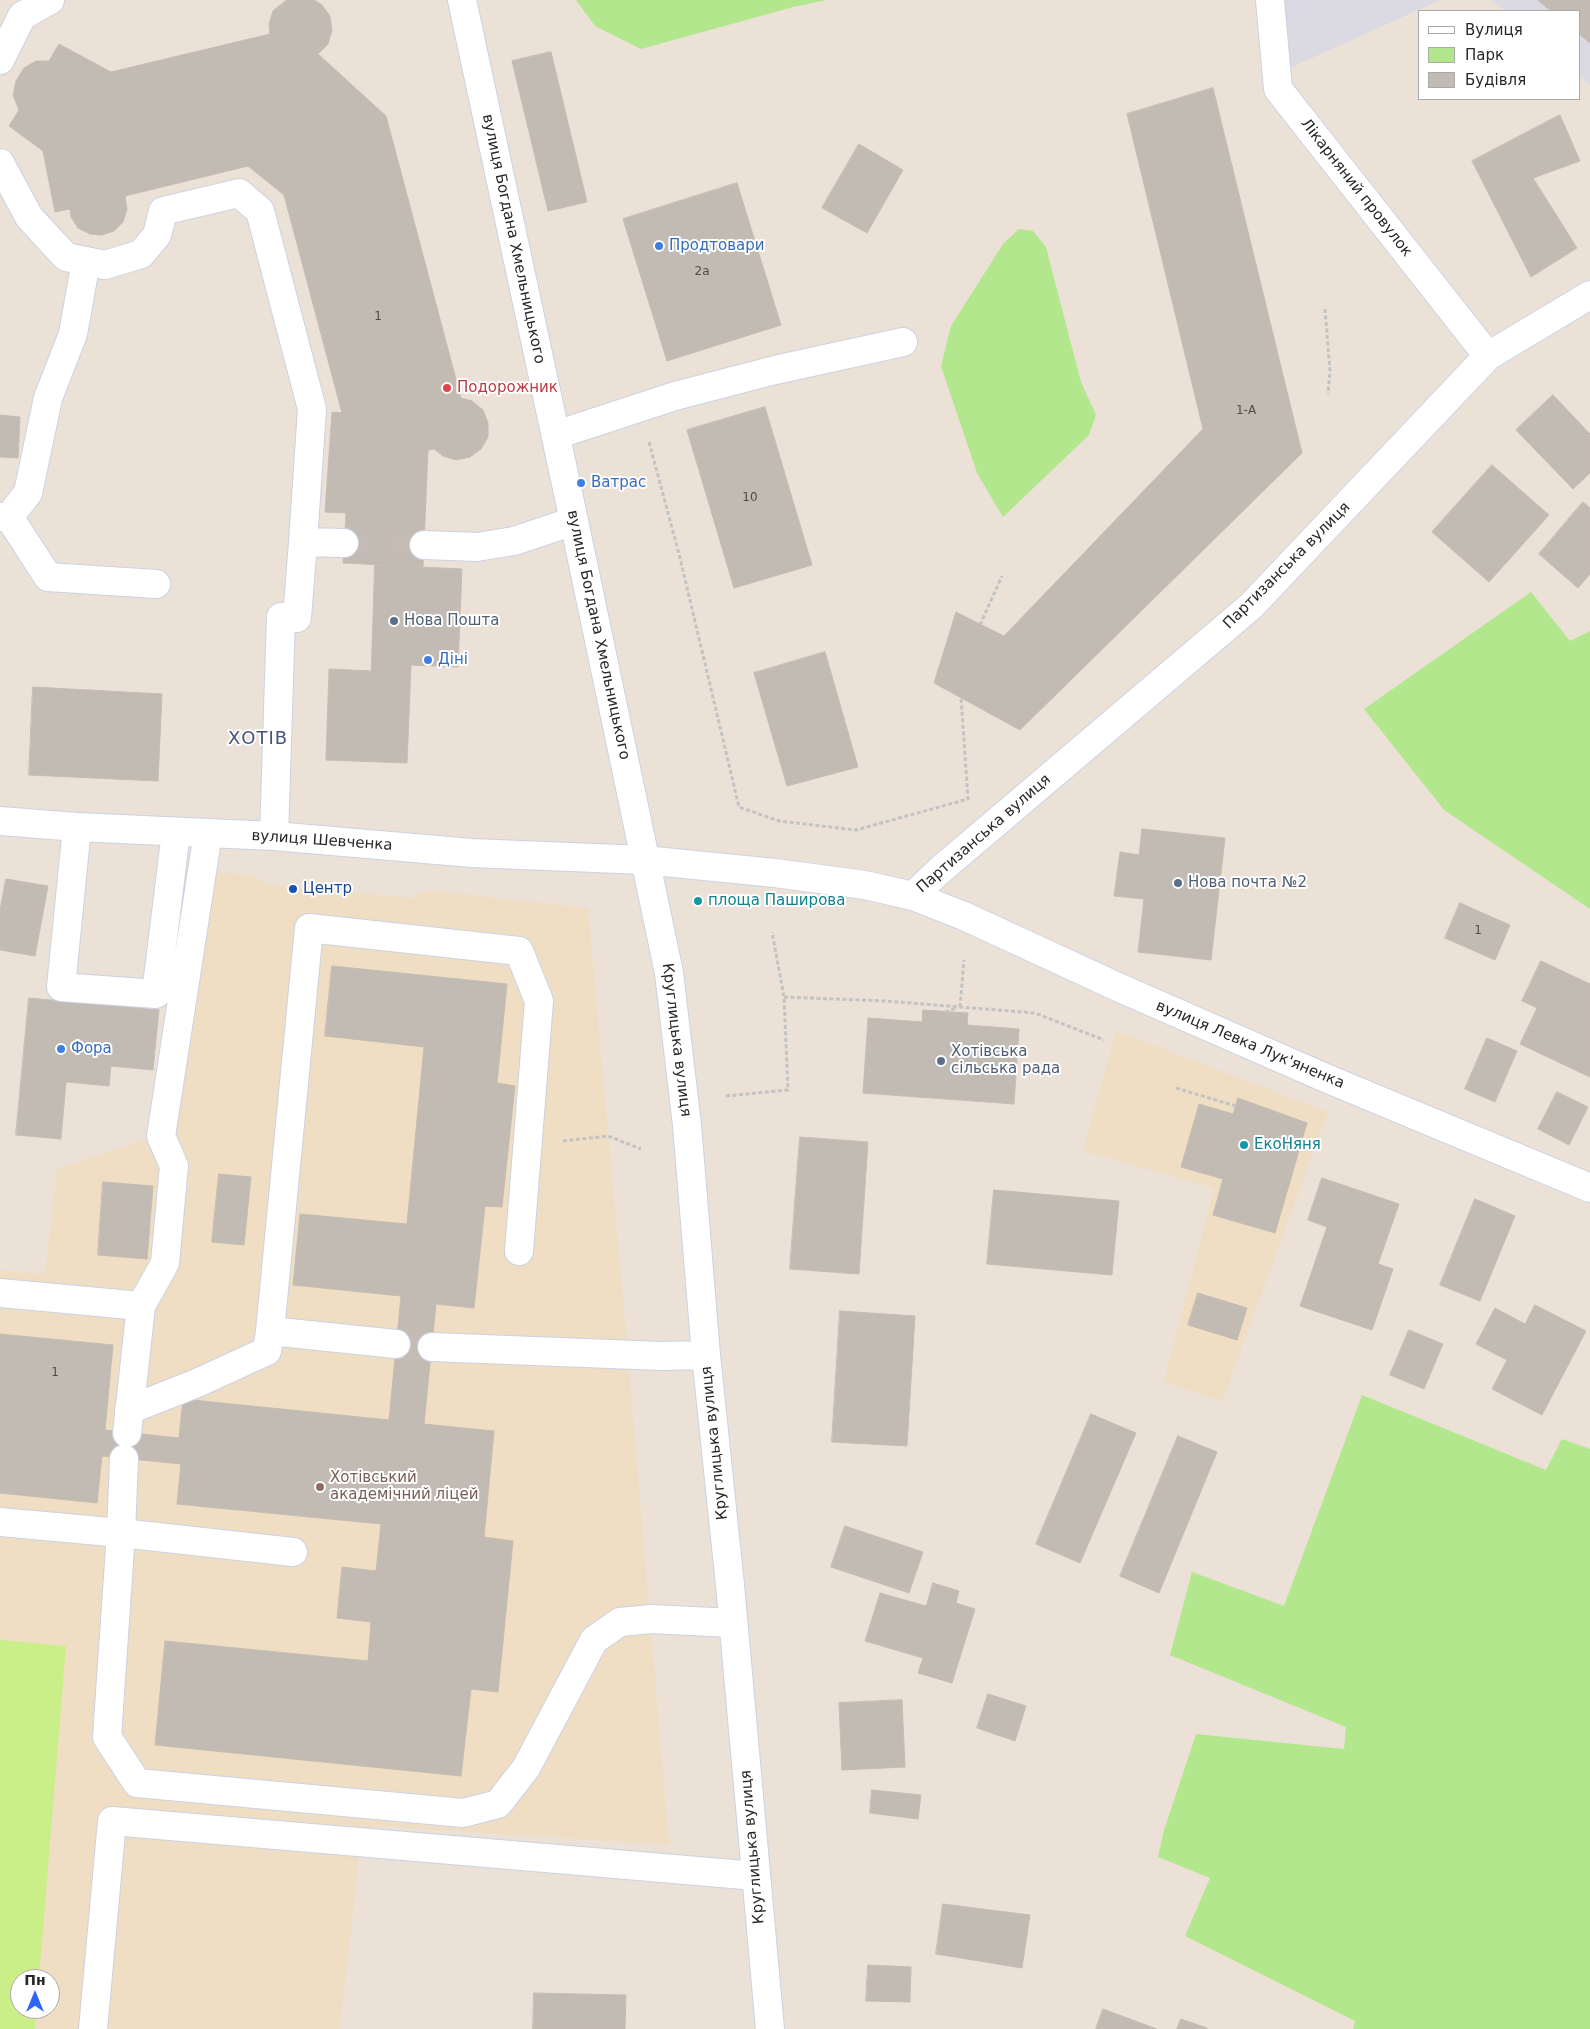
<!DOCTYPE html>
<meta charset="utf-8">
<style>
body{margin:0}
#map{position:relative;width:1590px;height:2029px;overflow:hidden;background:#ebe1d7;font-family:"DejaVu Sans",sans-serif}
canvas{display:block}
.legend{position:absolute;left:1418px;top:10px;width:162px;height:90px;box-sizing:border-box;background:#fff;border:1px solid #a9a9a9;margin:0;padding:6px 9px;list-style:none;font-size:15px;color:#272727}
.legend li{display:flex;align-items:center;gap:10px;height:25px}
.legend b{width:25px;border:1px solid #a9a9a9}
.north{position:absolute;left:10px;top:1969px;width:50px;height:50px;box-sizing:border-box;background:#fff;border:1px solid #a9a9a9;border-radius:50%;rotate:0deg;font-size:14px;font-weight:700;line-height:20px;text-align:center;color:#272727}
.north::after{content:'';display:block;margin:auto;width:18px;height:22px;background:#3064ff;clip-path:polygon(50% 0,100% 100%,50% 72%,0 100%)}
</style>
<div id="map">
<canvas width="1590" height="2029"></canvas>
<ul class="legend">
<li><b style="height:6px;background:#fff"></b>Вулиця</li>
<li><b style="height:14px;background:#b2e78e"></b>Парк</li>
<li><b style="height:14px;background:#c2bbb4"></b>Будівля</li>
</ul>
<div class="north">Пн</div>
</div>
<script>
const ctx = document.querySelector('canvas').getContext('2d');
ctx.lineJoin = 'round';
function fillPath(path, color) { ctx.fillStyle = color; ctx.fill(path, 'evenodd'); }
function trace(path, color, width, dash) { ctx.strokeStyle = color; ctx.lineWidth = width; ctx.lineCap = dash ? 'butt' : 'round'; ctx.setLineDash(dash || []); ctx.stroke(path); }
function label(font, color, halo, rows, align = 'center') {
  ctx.font = font + ' "DejaVu Sans",sans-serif'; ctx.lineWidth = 4; ctx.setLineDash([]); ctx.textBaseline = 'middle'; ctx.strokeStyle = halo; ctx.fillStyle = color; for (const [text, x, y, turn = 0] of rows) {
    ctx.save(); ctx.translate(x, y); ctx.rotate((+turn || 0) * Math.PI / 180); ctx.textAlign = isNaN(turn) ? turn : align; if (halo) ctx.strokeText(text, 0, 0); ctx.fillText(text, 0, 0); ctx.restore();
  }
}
fillPath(new Path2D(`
 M1272,0H1440L1283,71Z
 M1492,0H1590V85L1579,76V11H1505Z`), '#dbd9e2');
fillPath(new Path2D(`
 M187,869L252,875L265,884L413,898L426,890L588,908L628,1355L669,1845L374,1826L361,1842L340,2029H0V1270L45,1274L57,1170L152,1137L172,991ZM20,1979H50V2009H20Z
 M1116,1031L1328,1112L1222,1402L1164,1382L1214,1188L1083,1151Z`), '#efdec4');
fillPath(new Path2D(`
 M576,0H827L793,7L641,49L595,26Z
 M1019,229L1033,231L1046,247L1081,382L1096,415L1089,435L1003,517L977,473L941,366L951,326L1003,244Z
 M1531,592L1570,641L1590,631V909L1444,810L1364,709Z
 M1362,1395L1546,1470L1562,1439L1590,1449V2029H1353L1355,2021L1185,1936L1210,1878L1158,1857L1164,1830L1196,1734L1344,1749L1346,1727L1170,1655L1192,1572L1284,1606Z`), '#b2e78e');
fillPath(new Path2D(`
 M0,1640L66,1646L39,1979H20V2009H36L35,2029H0Z`), '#caef89');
const building = new Path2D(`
 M287,0H314L322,5L330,16L332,30L328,44L318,54L386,116L461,398L472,401L483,410L488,423V437L481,449L470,457L456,460L443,456L434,449L428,450L423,567L343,563L346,513L325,512L332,412L342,413L284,195L248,166L125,196L127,209L123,222L114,231L102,235L90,234L78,228L71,217L70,209L55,212L43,151L9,126L19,110L13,95L16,81L24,68L36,61H49L59,44L111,72L270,34L269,24L273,11Z
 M1538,0H1590V43L1579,34V11H1551Z
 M551,52L587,202L548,211L512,61Z
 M1213,88L1302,453L1020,730L934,683L956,612L1004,636L1203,429L1127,114Z
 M1560,115L1580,161L1533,178L1577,248L1531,277L1472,161Z
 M859,144L903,170L867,233L822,208Z
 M737,183L781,325L667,361L623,219Z
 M1553,395L1590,434V473L1573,489L1516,430Z
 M765,407L812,565L734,588L687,430Z
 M0,415L20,417L18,458L0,457Z
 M1492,465L1549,515L1489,582L1432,532Z
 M1583,502L1590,508V574L1578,588L1539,554Z
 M375,565L462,569L458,667L411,665L407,763L326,760L329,669L371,671Z
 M825,652L858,767L787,786L754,673Z
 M33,687L162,694L158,781L29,775Z
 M1142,829L1225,838L1211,960L1138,952L1144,899L1114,896L1120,852L1139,855Z
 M6,879L48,886L35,956L0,950V911Z
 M1460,903L1510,925L1495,960L1445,938Z
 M1541,961L1590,984V1077L1520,1044L1537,1008L1522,1001Z
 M332,966L507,984L497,1083L515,1086L502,1207L485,1206L474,1308L436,1304L424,1424L494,1431L484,1537L513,1541L498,1692L471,1689L461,1776L155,1745L165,1641L368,1661L371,1622L337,1618L342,1567L376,1571L381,1524L177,1504L181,1464L102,1456L97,1503L0,1493V1334L113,1345L105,1430L179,1438L183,1399L389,1420L401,1296L293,1285L300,1214L407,1224L424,1047L325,1036Z
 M29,998L159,1010L153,1070L111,1066L109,1086L66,1082L61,1139L16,1135Z
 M923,1010L968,1013L967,1025L1019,1029L1014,1104L863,1093L868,1018L922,1022Z
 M1487,1038L1517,1051L1495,1102L1465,1089Z
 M1557,1092L1588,1107L1569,1145L1538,1129Z
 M1238,1098L1307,1123L1275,1233L1213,1215L1223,1179L1181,1167L1199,1104L1233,1114Z
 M800,1137L868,1142L859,1274L790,1269Z
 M219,1174L251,1177L244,1245L212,1242Z
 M1322,1178L1399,1204L1378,1264L1393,1269L1372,1330L1300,1306L1327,1227L1308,1220Z
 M103,1182L153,1186L147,1259L98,1255Z
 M994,1190L1119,1201L1112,1275L987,1264Z
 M1475,1199L1515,1216L1480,1301L1440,1285Z
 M1198,1293L1247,1308L1237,1340L1188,1325Z
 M1535,1305L1586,1331L1542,1415L1492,1389L1507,1360L1476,1344L1495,1308L1525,1324Z
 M840,1311L915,1316L907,1446L832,1442Z
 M1409,1330L1443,1344L1424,1389L1390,1375Z
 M1091,1414L1136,1433L1080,1563L1036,1544Z
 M1178,1436L1217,1452L1159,1593L1120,1576Z
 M845,1526L923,1552L909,1593L831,1567Z
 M933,1583L959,1591L956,1603L975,1609L952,1683L918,1673L923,1658L865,1641L880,1593L926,1606Z
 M988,1694L1026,1706L1015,1741L977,1728Z
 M902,1700L905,1767L842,1770L839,1703Z
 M872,1790L921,1795L918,1819L870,1813Z
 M943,1904L1030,1915L1022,1968L936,1954Z
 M868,1965L911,1967L910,2002L866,2001Z
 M534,1993L626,1995L625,2029H533Z
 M1103,2009L1157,2029H1096Z
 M1181,2019L1207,2028V2029H1177Z`);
fillPath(building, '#c2bbb4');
trace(building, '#c6bdb1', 1);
trace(new Path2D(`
 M344,543L424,545
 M396,1344L432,1347`), '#c4bcb4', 28, [28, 14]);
const minor = new Path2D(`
 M462,0L574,521L669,973L687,1125L706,1355L730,1585L770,2029
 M1270,0L1278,89L1488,356
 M0,60L22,16L50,0
 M0,163L29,217L66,257L105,265L141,254L157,235L163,211L239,193L260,211L312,409L303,542L344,543
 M556,435L675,396L775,370L903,342
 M0,517H9L48,577L156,584
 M9,517L28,493L48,398L73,334L86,261
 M424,545L477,547L514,541L574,521
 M0,821L77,827L274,836L472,853L644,860L775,873L865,885L913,896L964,916L1120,988L1328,1079L1590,1188
 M77,827L61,987L156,994L176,832
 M274,836L281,617L297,618L303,542
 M913,896L939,871L1251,606L1488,356L1590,295
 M0,1293L141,1306L165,1263L174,1166L161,1136L208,833
 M396,1344L270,1331L309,928L519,951L539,1001L519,1251
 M432,1347L661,1356L706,1355
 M129,1410L197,1383L267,1351L270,1331
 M127,1433L141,1306
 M124,1459L121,1533L293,1552
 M0,1522L121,1533L107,1737L137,1783L463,1813L498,1804L526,1768L594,1640L620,1622L651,1619L733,1623
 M93,2029L112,1821L756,1876`);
trace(minor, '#ccd2e2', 30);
trace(new Path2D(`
 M1325,309L1330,371L1328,394
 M649,442L679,554L739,807L779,821L856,830L968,799L961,697
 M980,625L1002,576
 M784,997L885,1001L1035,1013L1104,1040
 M960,1007L964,960
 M945,1012L957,1008
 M1176,1088L1236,1106
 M726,1096L788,1090L784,997L772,932
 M563,1141L608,1136L641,1149`), '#c3c3c3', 3, [4, 2.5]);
trace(minor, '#fff', 28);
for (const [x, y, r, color] of [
 [659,246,5,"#3f7fe0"],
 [447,388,5,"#e0444e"],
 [581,483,5,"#3f7fe0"],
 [394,621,5,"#5c6f8a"],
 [428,660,5,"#3f7fe0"],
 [1178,883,5,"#5c6f8a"],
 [293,889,5,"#1a4fb4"],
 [698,901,5,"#0f9aa8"],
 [61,1049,5,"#3f7fe0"],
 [941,1061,5,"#5c6f8a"],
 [1244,1145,5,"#0f9aa8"],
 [320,1487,5,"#8d6e63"]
]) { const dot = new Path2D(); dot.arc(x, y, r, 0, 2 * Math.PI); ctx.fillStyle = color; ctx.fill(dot); trace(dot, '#fff', 2); }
label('12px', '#4e4c4a', null, [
 ["2а",702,272],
 ["1",378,317],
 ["1-А",1246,411],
 ["10",750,498],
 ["1",1478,931],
 ["1",55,1373]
]);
label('15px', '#272727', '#fff', [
 ["Лікарняний провулок",1356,188,52],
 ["вулиця Богдана Хмельницького",513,239,78],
 ["Партизанська вулиця",1287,566,-45],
 ["вулиця Богдана Хмельницького",598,635,78],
 ["Партизанська вулиця",984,834,-41],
 ["вулиця Шевченка",322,841,4],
 ["Круглицька вулиця",676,1040,83],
 ["вулиця Левка Лук'яненка",1250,1045,23],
 ["Круглицька вулиця",715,1443,-96],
 ["Круглицька вулиця",753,1847,-95]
]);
label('15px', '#366cbe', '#fff', [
 ["Продтовари",669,246],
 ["Ватрас",591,483],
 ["Діні",438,660],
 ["Фора",71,1049]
], 'left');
label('15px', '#be3a42', '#fff', [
 ["Подорожник",457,388]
], 'left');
label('15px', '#4e5e75', '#fff', [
 ["Нова Пошта",404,621],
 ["Нова почта №2",1188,883],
 ["Хотівська",951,1052],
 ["сільська рада",951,1069]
], 'left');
label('15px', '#164399', '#fff', [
 ["Центр",303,889]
], 'left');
label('15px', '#0d838f', '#fff', [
 ["площа Паширова",708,901],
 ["ЕкоНяня",1254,1145]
], 'left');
label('15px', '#785e54', '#fff', [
 ["Хотівський",330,1478],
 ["академічний ліцей",330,1495]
], 'left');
ctx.letterSpacing = '1px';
label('18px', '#45527a', '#fff', [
 ["ХОТІВ",258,739]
]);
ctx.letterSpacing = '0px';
</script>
